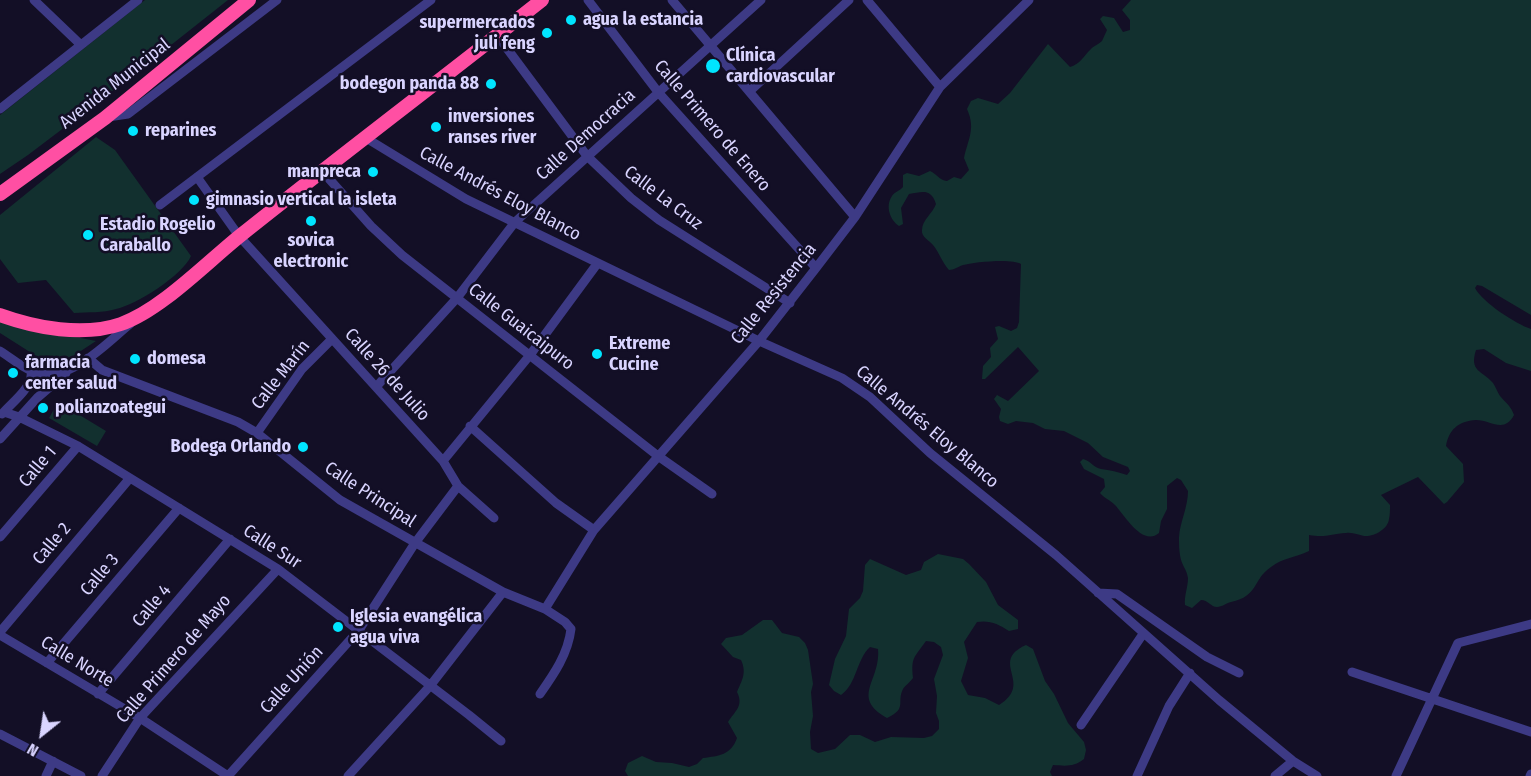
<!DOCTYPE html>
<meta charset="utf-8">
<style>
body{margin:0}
#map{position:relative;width:1531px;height:776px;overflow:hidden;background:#130f26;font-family:"Fira Sans Condensed",sans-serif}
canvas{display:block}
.north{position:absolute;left:12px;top:704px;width:60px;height:60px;-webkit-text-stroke:4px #130f26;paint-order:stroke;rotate:210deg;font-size:16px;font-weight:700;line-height:24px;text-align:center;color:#d9d4ff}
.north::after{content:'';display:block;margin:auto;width:21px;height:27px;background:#d9d4ff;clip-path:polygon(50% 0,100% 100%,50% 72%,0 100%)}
</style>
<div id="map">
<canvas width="1531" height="776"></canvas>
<div class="north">N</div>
</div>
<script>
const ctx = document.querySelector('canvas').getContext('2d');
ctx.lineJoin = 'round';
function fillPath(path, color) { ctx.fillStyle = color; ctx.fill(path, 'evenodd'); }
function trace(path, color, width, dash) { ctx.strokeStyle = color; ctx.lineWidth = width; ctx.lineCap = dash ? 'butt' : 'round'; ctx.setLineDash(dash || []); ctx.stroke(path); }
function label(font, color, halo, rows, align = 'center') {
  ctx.font = font + ' "Fira Sans Condensed",sans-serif'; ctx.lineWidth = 5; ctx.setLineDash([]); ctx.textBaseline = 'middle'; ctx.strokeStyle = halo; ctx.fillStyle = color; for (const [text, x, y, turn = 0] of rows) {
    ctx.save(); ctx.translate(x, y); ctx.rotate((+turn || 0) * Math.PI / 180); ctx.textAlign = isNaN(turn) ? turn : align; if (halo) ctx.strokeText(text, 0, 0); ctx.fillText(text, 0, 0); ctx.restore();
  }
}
fillPath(new Path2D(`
 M145,0H228L123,83L28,155L0,174V115Z
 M1131,0H1531V315L1482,286L1477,285L1475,288C1482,302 1516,324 1531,329V371L1506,363L1484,349L1476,350C1469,372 1482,370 1493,383C1496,387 1497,392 1500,396C1506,403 1511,406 1514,415C1504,434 1491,420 1476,420C1458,421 1449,430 1446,446L1463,464L1464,482L1447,502L1444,504L1418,477L1381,495L1390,505C1390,509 1390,515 1389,519C1388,529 1374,537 1364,536C1358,535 1353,532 1346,533C1331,534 1325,538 1309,535V551C1295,558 1284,557 1271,567C1252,580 1259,596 1231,602C1226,603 1222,607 1217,607C1211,607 1208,600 1201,600L1192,608L1185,605C1184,596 1188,587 1188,578C1187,572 1185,569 1183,565C1179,557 1179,545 1179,537C1180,522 1188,507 1188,491L1181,480L1177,478L1167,486V509L1161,521L1159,533C1143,547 1125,516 1115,505C1110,500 1104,498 1100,493L1105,487L1104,479L1084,469L1080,462L1083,459C1091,461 1094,468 1101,469C1110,470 1118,472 1127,475L1130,471L1128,467L1103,457L1088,443L1064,431L1045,429L1033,423L1016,421L1008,424L1000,421L999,417L1001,409L994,399L997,395L1008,401L1039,371L1018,347L985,379H982L983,366L991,357L990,348L998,339L995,327L999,326L1011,331L1017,328L1019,322L1021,264C1013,258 973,262 963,265C957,267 954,270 949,270C942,262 939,252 933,245C929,240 921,237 922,230C922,220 933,213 936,204C931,188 922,192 909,194L901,208L903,224L899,226C890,220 885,206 892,196C894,192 900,191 903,187V175L907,173L919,176L930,171C937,174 939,180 947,181L954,177L961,179L969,170L964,158C968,139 976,129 967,109L971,101L978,98L998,104L1010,93L1048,44L1070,67C1080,64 1083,57 1090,50C1093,46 1098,45 1102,41L1107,30L1100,19L1103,16L1114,18L1123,32L1130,30V20L1122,10Z
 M96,137L115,150L191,256C183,275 136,305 116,309C103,313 88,312 74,313L46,280L18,283L0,259V215Z
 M0,322L96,341L55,368L0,333Z
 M58,402L106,431L97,446L49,418Z
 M938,554L963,559L969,564L986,582L998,605L1018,620V629L1009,631C998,624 990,620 977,622L964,642L968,658L961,681L968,695L985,698L999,705C1035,683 988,662 1026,645L1033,649L1045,681L1054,694L1068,723L1084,742L1086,750L1084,759C1074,767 1066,766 1053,765L1050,772L1052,776H628L625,771L628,763L642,756L656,762L672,763L689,767L697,764L703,758C719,756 731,755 737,738L728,722C735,711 744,706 737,692C742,680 747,673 741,660L733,657L721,644L726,638L742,635L763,620H772L782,633L799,637L805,643L808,650L813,684L811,692L813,716L810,732L811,749L818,753L835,749L850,735H860L875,742L891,737L924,738L932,736L939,729V721L936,713L937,696L934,679L943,655L941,647L934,642L926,641C914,658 911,657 913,678C910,682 905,686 903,689C896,703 908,708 887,718C850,697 881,681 878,649L870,647C856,660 857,684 841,695L834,691L829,685L835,659L846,636L849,609L860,598L863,591L865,565L870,559L906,575L921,570L924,562Z`), '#12302f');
trace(new Path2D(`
 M34,0L81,45
 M588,0L658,92L816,268
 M672,0L855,217
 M867,0L940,87
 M497,35L587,156L631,198L659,220L790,303
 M750,91L849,0
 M0,109L138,0
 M108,117L128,114L277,0
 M366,138L466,199L759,341L842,378L870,397L930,453L1056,555L1219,700L1293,761L1317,776
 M323,172L371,226L402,255L658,456L712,494
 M197,177L239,236L443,461L458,486L415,543L359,630L228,776
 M160,205L431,0
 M0,351C10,357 21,367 32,371C68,386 104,345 130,324
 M88,358L102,370L238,422L257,433L340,500L503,592L545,609L565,622L571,629C568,654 554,674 540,694
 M376,387L457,298L515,222L761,0
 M4,412L19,417L78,446L278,569L469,715L501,741
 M2,414C11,403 34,387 31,371
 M470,426L556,503L594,530
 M257,433L302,369L332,339
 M0,439L37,398L66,373
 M443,461L530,355L597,264
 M458,486L494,518
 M0,537L78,446
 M1098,593L1117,594L1207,657L1239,673
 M545,609L594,530L759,341L816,268L855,217L940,87L1029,0
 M0,632L130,478
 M0,635L140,718L228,776
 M47,663L179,508
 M1352,672L1531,732
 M98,694L230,539
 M1081,725L1143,634
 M0,734L81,776
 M46,776L53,761
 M102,776L140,718L278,569
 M348,776L430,686L503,592
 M1137,776L1169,706L1190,673
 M1275,776L1293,761
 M1396,776L1458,643L1531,624
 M1530,776L1531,774`), '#3d3a85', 9);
trace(new Path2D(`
 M0,194L105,118L249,0
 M0,315C36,328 83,337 121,324C161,310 206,263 241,235C340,156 442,79 542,0`), '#ff4fa3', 14);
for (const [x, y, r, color] of [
 [571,20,6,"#00e5ff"],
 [547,33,6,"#00e5ff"],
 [713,66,8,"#00e5ff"],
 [491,84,6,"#00e5ff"],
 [436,127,6,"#00e5ff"],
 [133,131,6,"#00e5ff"],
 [373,172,6,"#00e5ff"],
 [194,200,6,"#00e5ff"],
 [311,221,6,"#00e5ff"],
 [88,235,6,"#00e5ff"],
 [597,354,6,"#00e5ff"],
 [135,359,6,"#00e5ff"],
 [13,373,6,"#00e5ff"],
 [43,408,6,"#00e5ff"],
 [303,447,6,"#00e5ff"],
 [338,627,6,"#00e5ff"]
]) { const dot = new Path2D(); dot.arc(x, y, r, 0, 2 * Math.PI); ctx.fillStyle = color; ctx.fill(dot); trace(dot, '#130f26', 2); }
label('bold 18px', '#d9d4ff', '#130f26', [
 ["agua la estancia",583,20],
 ["supermercados",535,23,"right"],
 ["juli feng",535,44,"right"],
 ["Clínica",726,56],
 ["cardiovascular",726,77],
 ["bodegon panda 88",479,84,"right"],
 ["inversiones",448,117],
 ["ranses river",448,138],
 ["reparines",145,131],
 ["manpreca",361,172,"right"],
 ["gimnasio vertical la isleta",206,200],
 ["Estadio Rogelio",100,225],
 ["Caraballo",100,246],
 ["sovica",311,241,"center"],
 ["electronic",311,262,"center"],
 ["Extreme",609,344],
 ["Cucine",609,365],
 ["domesa",147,359],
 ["farmacia",25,363],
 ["center salud",25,384],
 ["polianzoategui",55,408],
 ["Bodega Orlando",291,447,"right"],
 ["Iglesia evangélica",350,617],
 ["agua viva",350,638]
], 'left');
label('18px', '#d9d4ff', '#130f26', [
 ["Avenida Municipal",115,84,-38],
 ["Calle Primero de Enero",712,126,49],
 ["Calle Democracia",586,135,-42],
 ["Calle Andrés Eloy Blanco",500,194,28],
 ["Calle La Cruz",663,198,37],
 ["Calle Resistencia",774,294,-51],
 ["Calle Guaicaipuro",521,327,38],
 ["Calle Marín",281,375,-52],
 ["Calle 26 de Julio",387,375,48],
 ["Calle Andrés Eloy Blanco",927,427,40],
 ["Calle 1",38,467,-50],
 ["Calle Principal",370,495,33],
 ["Calle 2",52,544,-50],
 ["Calle Sur",272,547,33],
 ["Calle 3",100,575,-50],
 ["Calle 4",152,606,-50],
 ["Calle Primero de Mayo",174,659,-49],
 ["Calle Norte",77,662,31],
 ["Calle Unión",292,680,-48]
]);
</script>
